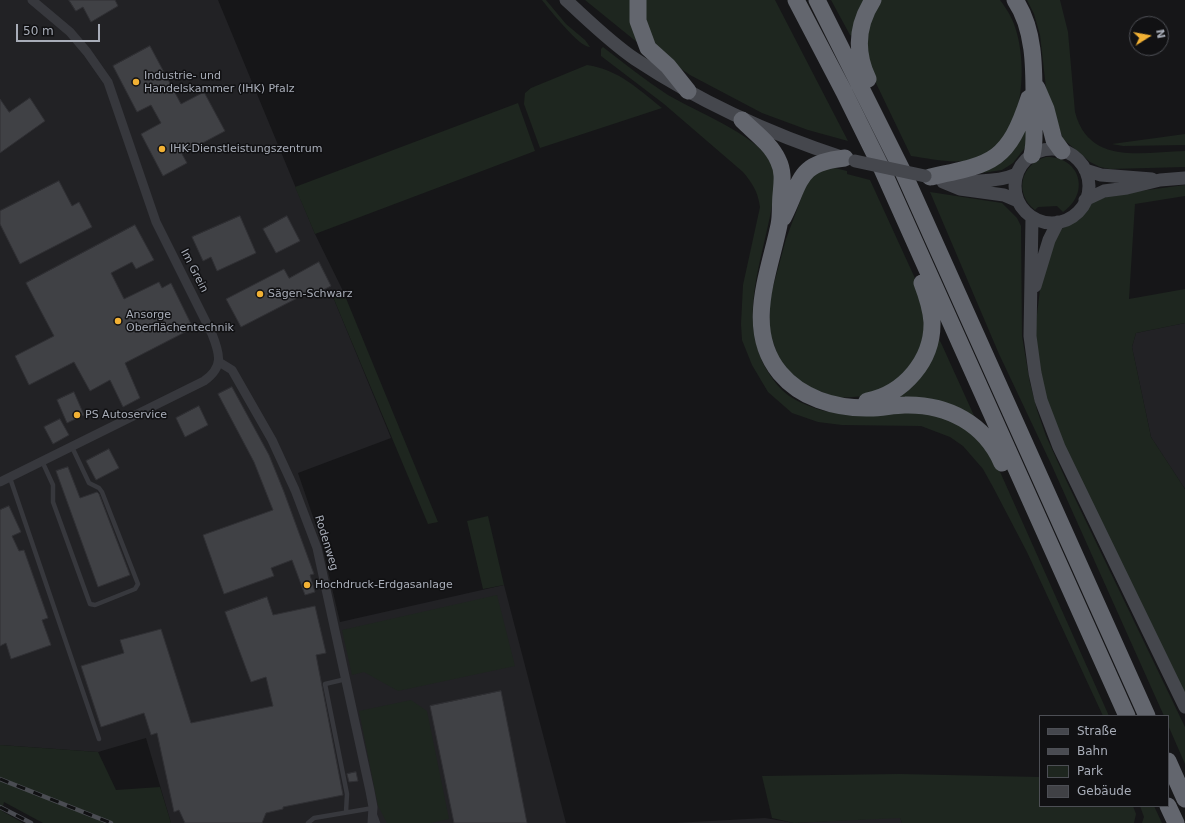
<!DOCTYPE html>
<meta charset="utf-8">
<style>
body{margin:0}
#map{position:relative;width:1185px;height:823px;overflow:hidden;background:#161618;font-family:"DejaVu Sans",sans-serif}
canvas{display:block}
.legend{position:absolute;left:1039px;top:715px;width:130px;height:92px;box-sizing:border-box;background:#111113;border:1px solid #4d4f55;margin:0;padding:5px 7px;list-style:none;font-size:12px;color:#a8adb8}
.legend li{display:flex;align-items:center;gap:8px;height:20px}
.legend b{width:20px;border:1px solid #4d4f55}
.north{position:absolute;left:1129px;top:16px;width:40px;height:40px;box-sizing:border-box;background:#111113;border:1px solid #4d4f55;border-radius:50%;rotate:79deg;font-size:11px;font-weight:700;line-height:16px;text-align:center;color:#a8adb8}
.north::after{content:'';display:block;margin:auto;width:14px;height:18px;background:#f2b134;clip-path:polygon(50% 0,100% 100%,50% 72%,0 100%)}
.scale{position:absolute;left:16px;top:24px;width:84px;height:18px;box-sizing:border-box;border:2px solid #a8adb8;border-top:0;padding-left:5px;font-size:12px;line-height:14px;white-space:nowrap;color:#a8adb8;-webkit-text-stroke:3px #111113;paint-order:stroke}
</style>
<div id="map">
<canvas width="1185" height="823"></canvas>
<ul class="legend">
<li><b style="height:5px;background:#45474d"></b>Straße</li>
<li><b style="height:5px;background:#4a4c52"></b>Bahn</li>
<li><b style="height:11px;background:#1e261f"></b>Park</li>
<li><b style="height:11px;background:#404145"></b>Gebäude</li>
</ul>
<div class="north">N</div>
<div class="scale">50 m</div>
</div>
<script>
const ctx = document.querySelector('canvas').getContext('2d');
ctx.lineJoin = 'round';
function fillPath(path, color) { ctx.fillStyle = color; ctx.fill(path, 'evenodd'); }
function trace(path, color, width, dash) { ctx.strokeStyle = color; ctx.lineWidth = width; ctx.lineCap = dash ? 'butt' : 'round'; ctx.setLineDash(dash || []); ctx.stroke(path); }
function label(font, color, halo, rows, align = 'center') {
  ctx.font = font + ' "DejaVu Sans",sans-serif'; ctx.lineWidth = 3; ctx.setLineDash([]); ctx.textBaseline = 'middle'; ctx.strokeStyle = halo; ctx.fillStyle = color; for (const [text, x, y, turn = 0] of rows) {
    ctx.save(); ctx.translate(x, y); ctx.rotate((+turn || 0) * Math.PI / 180); ctx.textAlign = isNaN(turn) ? turn : align; if (halo) ctx.strokeText(text, 0, 0); ctx.fillText(text, 0, 0); ctx.restore();
  }
}
fillPath(new Path2D(`
 M0,0H218L315,234L343,291L333,297L391,438L298,473L320,537L340,622L504,585L566,823H171L146,738L98,752L0,745Z
 M1185,323V489L1151,437L1132,347L1136,333Z
 M900,817L902,823H674L765,818L794,823Z`), '#222225');
fillPath(new Path2D(`
 M542,0H546L566,24L585,40L590,47C580,48 549,9 542,0Z
 M585,0H632L638,43Z
 M643,0H775L848,141L808,130L762,113L690,75L660,54L645,31Z
 M831,0H866L852,36L850,35Z
 M881,0H1000C1006,8 1012,17 1015,27C1028,64 1025,141 980,157C958,166 934,159 911,156L874,79L865,50L870,18Z
 M1027,0H1060L1068,32L1075,112C1089,166 1143,152 1185,151V167L1110,169L1100,167L1090,162L1063,139L1046,88L1040,35L1034,14Z
 M603,47C624,63 645,80 668,95C695,111 754,134 770,160C779,176 774,195 771,211C759,274 732,336 782,390C790,398 801,403 812,407C840,418 872,413 902,412C909,412 919,410 926,411C962,418 985,443 1001,474L1109,716H1103L1027,552L993,487L983,469L963,446L950,437L921,426L842,425L818,422L792,413L768,392L752,365L742,340L741,324L743,285L760,207C758,192 753,184 743,172L664,104L601,56V49Z
 M587,65C619,70 637,88 662,108L540,148L524,104L525,93L531,88Z
 M518,103L535,151L315,234L295,187Z
 M1026,123L1027,143L1024,149L1013,163L1002,170L975,174Z
 M1185,134V145L1123,146L1112,144Z
 M1046,157C1080,156 1091,193 1063,212L1057,206L1038,207L1035,210C1014,194 1020,164 1046,157Z
 M835,168L847,171V174L870,180L919,287L926,321L920,352L897,382L867,396L838,398L806,386L785,368L778,356L769,330L770,298L786,239L808,180L819,169Z
 M1185,185V196L1135,204L1129,299L1185,289V323L1136,333L1132,347L1151,437L1185,489V696L1063,445L1043,389L1035,332L1040,289L1054,238L1061,229L1079,220L1095,200L1117,194Z
 M930,192L1002,203L1017,218L1021,226L1022,336L1030,383L1037,410L1046,436L1066,480L1185,727V764L1168,725V716H1164L1052,466L999,354Z
 M343,291L438,522L428,524L333,297Z
 M939,339L942,345L976,420L897,398Z
 M488,516L504,585L483,589L467,521Z
 M497,595L515,666L398,691L364,672L352,675L342,630Z
 M411,700L427,711L449,819L431,823H387L378,806L359,711Z
 M0,745L98,752L116,790L160,787L171,823H43L4,802L2,811L23,823H0Z
 M899,774L1040,777V806H1133L1136,814L1134,823H902L900,818L794,823L772,818L762,776Z
 M1140,806H1154L1162,823H1142L1144,817Z`), '#1e261f');
const building = new Path2D(`
 M69,0H115L118,6L91,22L83,7L76,11Z
 M150,46L181,104L204,92L225,131L182,154L187,163L163,176L141,134L161,123L151,105L137,112L113,66Z
 M30,98L45,121L0,153V99L9,112Z
 M59,181L72,206L79,202L92,227L20,264L0,224V211Z
 M240,216L256,253L217,271L211,257L203,261L192,237Z
 M287,216L300,241L276,253L263,229Z
 M135,225L154,260L136,269L132,262L111,273L124,299L159,282L162,288L171,283L193,328L125,363L140,398L123,407L110,380L90,391L74,362L29,385L15,356L54,336L26,283Z
 M319,262L331,286L311,296L309,292L241,327L226,299L284,269L289,278Z
 M232,387L269,455L284,492L314,574L310,575L315,592L305,595L292,560L271,568L274,576L224,594L203,535L273,510L254,462L218,394Z
 M74,392L84,415L67,423L57,400Z
 M199,406L208,425L185,437L176,418Z
 M60,419L69,435L53,444L44,427Z
 M109,449L119,468L96,480L86,461Z
 M68,467L80,498L97,492L99,494L130,575L98,587L56,471Z
 M9,506L21,532L12,536L19,551L24,550L48,618L42,620L51,645L11,659L6,643L0,646V510Z
 M267,597L273,615L315,606L326,653L316,655L343,795L283,807V809L266,813L262,823H185L179,810L174,812L157,733L151,735L144,713L101,727L81,666L124,653L120,640L161,629L191,723L273,706L266,677L251,682L225,612Z
 M501,691L527,823H454L430,706Z
 M356,772L358,781L349,782L347,774Z`);
fillPath(building, '#404145');
trace(building, '#303034', 1);
trace(new Path2D(`
 M42,461L53,485V502L90,604L95,605L135,589L138,584L102,492L99,488L89,483L72,447
 M10,478L99,739
 M346,812L347,794L325,684L346,679
 M375,815L378,823
 M308,823L314,818L373,808`), '#37383d', 4.5);
trace(new Path2D(`
 M219,362L232,370L272,440L295,490L317,548L370,791L373,807L372,823
 M0,482L204,381C224,367 220,354 212,334L156,222L108,82L87,52L70,32L32,0`), '#37383d', 9);
trace(new Path2D(`
 M566,0C588,20 610,42 635,59C700,102 770,134 844,158
 M1015 186a37 37 0 1 1 74 0a37 37 0 1 1-74 0Z
 M1085,170L1101,175L1152,179
 M940,178C965,181 994,184 1017,174
 M943,182L960,189L1004,195L1018,201
 M1085,200L1104,191L1127,188L1160,180L1185,178
 M1032,217L1030,336L1035,373L1041,400L1059,447L1185,707
 M1035,286L1049,240L1058,222`), '#45474d', 13);
trace(new Path2D(`
 M638,0V21L648,48L668,66L688,91
 M796,0L844,92L882,169L1127,716
 M817,0L904,174L1147,716
 M1015,0C1036,31 1034,74 1034,109C1033,125 1036,140 1032,155
 M868,79C855,52 857,25 873,0
 M1037,88L1046,109L1054,140L1062,151
 M742,120C754,132 771,144 778,160C784,172 782,183 781,195C780,205 781,216 779,225C769,274 744,329 780,373C801,398 834,408 866,408C879,409 892,405 905,405C948,404 985,424 1002,463
 M930,177C993,164 1008,162 1029,98
 M783,218C802,180 797,163 845,158
 M867,401C904,394 933,360 932,322C931,308 927,296 922,283
 M1168,761L1185,799
 M1168,806L1176,823`), '#63666e', 17);
const rail = new Path2D(`
 M0,779L111,823
 M0,807L31,823`);
trace(rail, '#4a4c52', 4.5);
trace(rail, '#111113', 3, [9]);
trace(new Path2D(`
 M855,161L925,176`), '#45474d', 13);
for (const [x, y, r, color] of [
 [136,82,4,"#f2b134"],
 [162,149,4,"#f2b134"],
 [260,294,4,"#f2b134"],
 [118,321,4,"#f2b134"],
 [77,415,4,"#f2b134"],
 [307,585,4,"#f2b134"]
]) { const dot = new Path2D(); dot.arc(x, y, r, 0, 2 * Math.PI); ctx.fillStyle = color; ctx.fill(dot); trace(dot, '#111113', 1.5); }
label('11px', '#a8adb8', '#111113', [
 ["Industrie- und",144,76],
 ["Handelskammer (IHK) Pfalz",144,89],
 ["IHK-Dienstleistungszentrum",170,149],
 ["Sägen-Schwarz",268,294],
 ["Ansorge",126,315],
 ["Oberflächentechnik",126,328],
 ["PS Autoservice",85,415],
 ["Hochdruck-Erdgasanlage",315,585]
], 'left');
label('11px', '#a8adb8', '#111113', [
 ["Im Grein",194,271,63],
 ["Rodenweg",326,543,73]
]);
</script>
